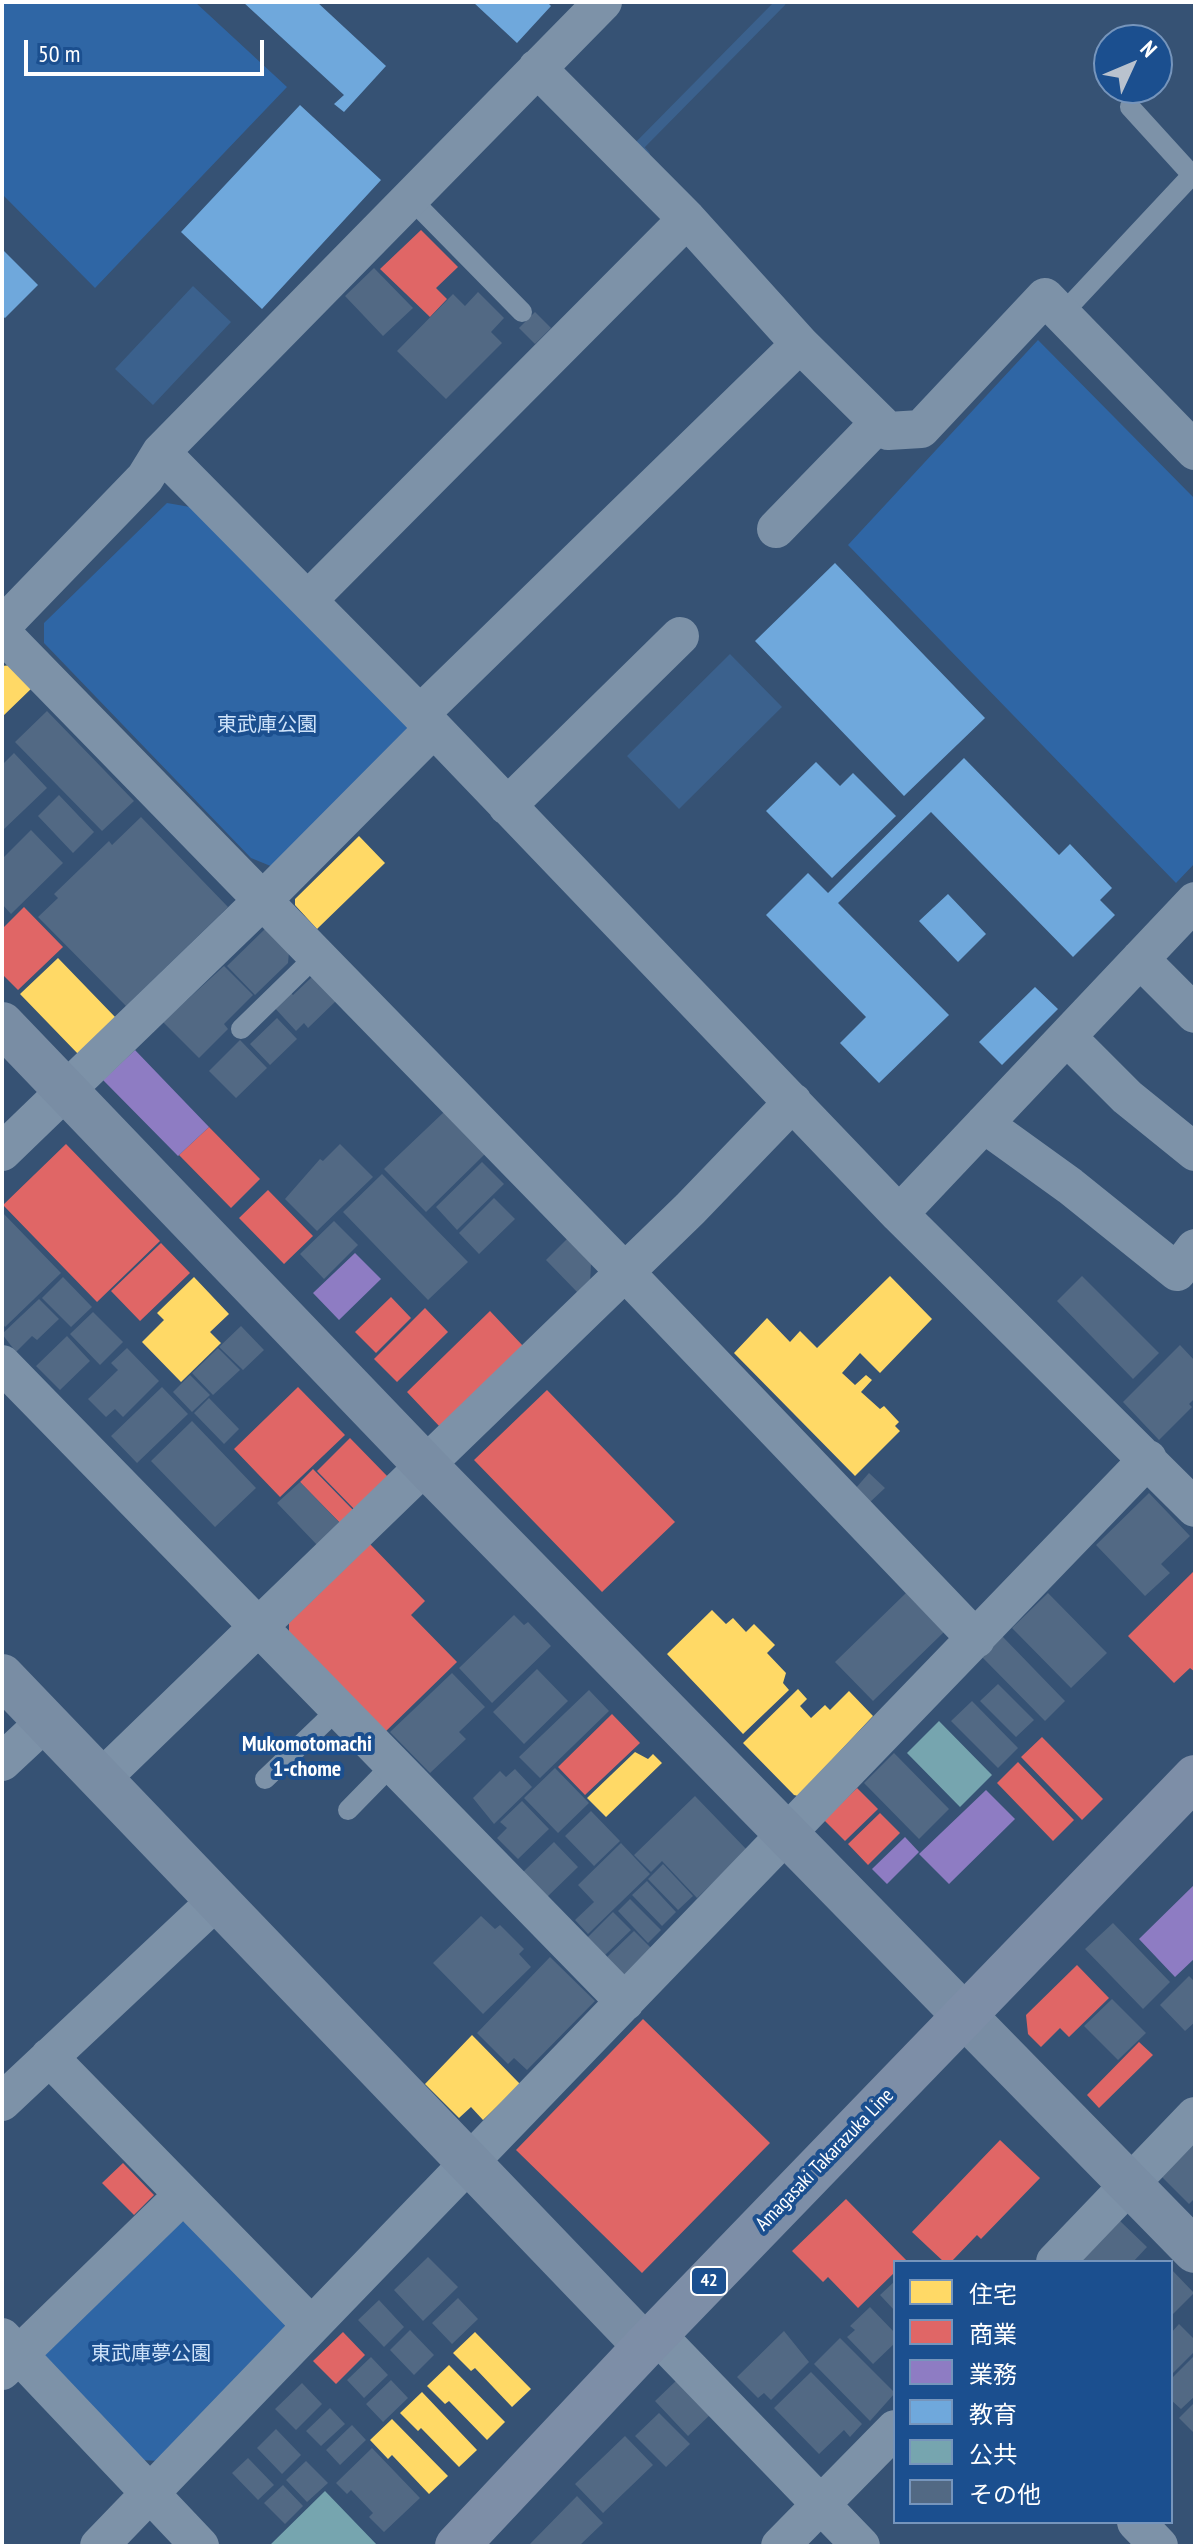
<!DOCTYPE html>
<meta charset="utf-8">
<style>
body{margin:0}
#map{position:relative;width:1197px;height:2548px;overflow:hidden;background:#365274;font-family:"PT Sans Narrow","Noto Sans JP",sans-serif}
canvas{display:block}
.frame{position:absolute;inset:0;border:4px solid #fff;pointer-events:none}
.legend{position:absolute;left:893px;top:2260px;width:280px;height:264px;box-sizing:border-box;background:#1b4f8f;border:2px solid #7695bc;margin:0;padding:10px 14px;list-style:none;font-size:24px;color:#fff}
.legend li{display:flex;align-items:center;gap:16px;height:40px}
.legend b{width:40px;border:2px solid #7695bc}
.north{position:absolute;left:1093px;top:24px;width:80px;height:80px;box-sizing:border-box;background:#1b4f8f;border:2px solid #7695bc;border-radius:50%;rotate:46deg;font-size:22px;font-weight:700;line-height:32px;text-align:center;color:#fff}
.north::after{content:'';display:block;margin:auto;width:28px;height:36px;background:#b9c2ce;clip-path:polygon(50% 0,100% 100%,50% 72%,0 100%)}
.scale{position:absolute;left:24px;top:40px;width:240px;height:36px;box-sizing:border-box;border:4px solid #fff;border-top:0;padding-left:10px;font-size:24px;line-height:28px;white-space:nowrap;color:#fff;-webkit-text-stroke:6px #1b4f8f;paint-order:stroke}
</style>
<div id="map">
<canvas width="1197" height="2548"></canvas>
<div class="frame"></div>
<ul class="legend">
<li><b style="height:22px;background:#ffd966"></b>住宅</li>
<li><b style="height:22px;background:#e06666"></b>商業</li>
<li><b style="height:22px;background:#8e7cc3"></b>業務</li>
<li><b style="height:22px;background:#6fa8dc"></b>教育</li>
<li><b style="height:22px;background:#76a5af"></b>公共</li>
<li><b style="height:22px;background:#526984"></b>その他</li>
</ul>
<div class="north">N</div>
<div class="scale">50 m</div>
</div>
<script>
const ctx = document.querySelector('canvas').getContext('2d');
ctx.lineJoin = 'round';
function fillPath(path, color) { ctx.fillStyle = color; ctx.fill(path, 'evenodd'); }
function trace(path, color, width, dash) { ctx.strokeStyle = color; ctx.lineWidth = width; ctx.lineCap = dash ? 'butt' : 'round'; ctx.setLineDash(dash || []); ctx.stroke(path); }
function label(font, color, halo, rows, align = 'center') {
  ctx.font = font + ' "PT Sans Narrow","Noto Sans JP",sans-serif'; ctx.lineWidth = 8; ctx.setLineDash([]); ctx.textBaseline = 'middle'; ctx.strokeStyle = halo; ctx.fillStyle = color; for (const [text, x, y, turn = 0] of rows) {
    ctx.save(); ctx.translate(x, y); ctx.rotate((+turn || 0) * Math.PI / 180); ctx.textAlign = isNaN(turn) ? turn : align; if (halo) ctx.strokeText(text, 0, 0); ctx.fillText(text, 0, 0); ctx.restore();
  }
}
fillPath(new Path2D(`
 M2,2H195L287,87L95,288L2,194Z
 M1038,340L1195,499V863L1176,883L848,545Z
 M167,503L196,508L410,721L408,735L273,867L251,858L44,643V623Z
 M175,2221L185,2222L282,2314L286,2330L159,2461L141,2460L47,2360L43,2350Z`), '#2f66a5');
fillPath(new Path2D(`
 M193,286L231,322L153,405L115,369Z
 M730,654L782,707L679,809L627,756Z`), '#3b618d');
fillPath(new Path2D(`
 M12,665L33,687L2,717V666Z
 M359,836L385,863L317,929L295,905V899Z
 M58,958L116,1018L79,1055L20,994Z
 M890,1276L932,1319L880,1373L860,1353L842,1373L855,1385L866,1375L872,1380L861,1392L880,1409L884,1406L899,1422L895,1426L900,1431L855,1476L734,1353L767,1318L790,1342L800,1331L817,1348Z
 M194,1277L229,1314L210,1332L221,1343L181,1382L142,1342L164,1320L157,1313Z
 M712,1610L726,1624L733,1618L746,1632L754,1624L775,1645L767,1653L786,1673L783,1683L789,1690L743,1734L667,1654Z
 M798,1689L807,1699L800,1706L811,1718L825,1705L830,1710L849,1691L873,1716L798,1796L794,1795L743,1743Z
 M635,1752L648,1759L653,1754L662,1763L606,1817L587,1798Z
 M472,2035L520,2084L483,2120L471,2107L459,2118L425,2084Z
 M475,2332L531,2389L512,2407L475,2368L471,2371L453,2353Z
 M449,2365L505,2422L487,2440L449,2401L445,2404L427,2386Z
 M422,2392L477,2450L459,2467L421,2428L418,2431L400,2413Z
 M392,2419L448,2476L429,2494L392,2455L388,2459L370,2440Z`), '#ffd966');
fillPath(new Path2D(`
 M421,230L458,267L436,288L447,299L430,317L380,269Z
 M24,907L63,947L18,990L2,974V929Z
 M209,1127L260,1179L231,1208L179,1155Z
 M66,1144L160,1241L97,1302L3,1205Z
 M268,1190L313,1236L284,1264L239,1218Z
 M161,1243L190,1273L140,1321L111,1291Z
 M391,1297L411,1318L376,1353L355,1332Z
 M425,1308L448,1332L397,1382L374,1359Z
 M490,1311L523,1346L440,1427L407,1392Z
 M298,1387L345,1435L280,1497L234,1449Z
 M547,1390L675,1522L602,1592L474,1460Z
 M350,1438L389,1478L355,1510L317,1471Z
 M313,1469L354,1511L341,1524L300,1482Z
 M370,1544L425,1601L411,1615L457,1662L383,1734L289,1637V1623Z
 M1195,1570V1672L1190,1668L1174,1683L1128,1636Z
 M612,1714L640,1743L585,1795L558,1767Z
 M1042,1737L1103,1799L1082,1820L1021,1757Z
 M1018,1762L1074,1820L1053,1841L997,1783Z
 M857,1788L878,1809L845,1841L824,1820Z
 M880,1813L900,1833L868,1865L848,1844Z
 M1077,1965L1109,1998L1069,2037L1060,2028L1041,2047L1028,2034L1026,2015Z
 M643,2019L770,2143L642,2273L516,2150Z
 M1139,2042L1153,2055L1099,2108L1087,2095Z
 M1000,2140L1040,2178L981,2239L977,2235L951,2262H944L912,2232Z
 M123,2163L154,2195L134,2215L102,2183Z
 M846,2199L907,2261L895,2262V2272L858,2308L828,2277L823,2282L792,2251Z
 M343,2332L365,2355L336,2384L313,2361Z`), '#e06666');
fillPath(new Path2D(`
 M135,1050L209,1127L178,1156L103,1080Z
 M355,1253L381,1279L339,1320L313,1293Z
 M986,1790L1015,1819L949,1884L919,1854Z
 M905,1837L919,1852L887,1884L872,1869Z
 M1195,1884V1958L1175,1977L1139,1939Z`), '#8e7cc3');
fillPath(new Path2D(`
 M243,2H317L386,66L344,112L334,104L344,95Z
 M473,2H547L551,6L517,43Z
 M300,105L381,180L262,309L181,232Z
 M2,249L38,285L5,318L2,316Z
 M835,563L985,718L904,796L755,641Z
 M964,758L1059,855L1070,844L1112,888L1100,900L1115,915L1073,957L931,812L838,903L949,1015L879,1083L840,1043L866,1017L766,915L808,873L828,893Z
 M816,762L840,786L853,773L896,816L832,878L766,811Z
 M948,894L986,934L958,962L919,921Z
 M1035,987L1058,1009L1002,1065L979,1042Z`), '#6fa8dc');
fillPath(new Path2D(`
 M939,1721L992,1775L960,1807L907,1753Z
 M325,2491L378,2546H269Z`), '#76a5af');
trace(new Path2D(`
 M645,155L638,147L781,2`), '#3b618d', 10);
fillPath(new Path2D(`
 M374,268L413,308L383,336L345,296Z
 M478,292L504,318L491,332L502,343L446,399L397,351L453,294L465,306Z
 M535,312L551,328L535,344L519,328Z
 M47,711L134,801L102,831L15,742Z
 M14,753L47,788L2,831V765Z
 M59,795L94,832L73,853L38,816Z
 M141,817L228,907L126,1006L38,917L58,898L54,894L109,841L112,845Z
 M31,830L63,863L11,914L2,904V859Z
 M266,928L289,952L288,963L255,995L227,966Z
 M224,966L253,995L224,1024L228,1029L199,1058L163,1022Z
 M313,976L337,1000L308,1028L304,1023L296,1031L273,1006L288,990L293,995Z
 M277,1018L297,1039L270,1065L250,1044Z
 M240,1040L267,1068L236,1098L209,1071Z
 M444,1112L485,1154L426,1212L384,1169Z
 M340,1144L373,1177L317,1231L285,1199L320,1159L323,1161Z
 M482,1162L504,1184L457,1230L436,1207Z
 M382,1174L468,1262L428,1300L343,1212Z
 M494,1198L515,1219L479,1254L459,1233Z
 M2,1212L61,1273L5,1327L2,1323Z
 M334,1221L358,1245L324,1279L300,1254Z
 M567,1239L591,1264L590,1283L579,1294L546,1260Z
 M1082,1276L1159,1353L1133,1379L1057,1301Z
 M63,1277L92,1307L71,1327L42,1298Z
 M39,1299L59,1319L37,1340L32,1336L16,1352L2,1334Z
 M93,1312L123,1342L100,1365L70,1334Z
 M241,1326L264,1350L243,1370L219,1347Z
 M67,1336L90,1361L60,1390L36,1366Z
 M1180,1345L1195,1361V1398L1189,1404L1192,1407L1159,1440L1123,1402Z
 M127,1348L159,1381L123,1417L115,1409L106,1417L88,1399L118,1370L111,1363Z
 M218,1348L240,1370L213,1395L192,1373Z
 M190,1375L210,1395L192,1412L173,1392Z
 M162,1387L188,1414L137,1463L111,1436Z
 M209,1398L239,1429L224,1444L194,1413Z
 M192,1421L256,1488L215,1527L151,1461Z
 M869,1473L885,1488L869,1503L855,1489Z
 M300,1482L341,1524L318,1546L277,1503Z
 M1149,1493L1190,1536L1161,1564L1170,1573L1145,1596L1096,1545Z
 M906,1593L944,1632L873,1701L835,1662Z
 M1048,1593L1107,1653L1071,1688L1012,1628Z
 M514,1615L524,1625L528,1622L551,1646L492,1703L459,1668Z
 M1002,1636L1065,1701L1045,1721L981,1656Z
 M537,1669L568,1701L524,1744L493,1712Z
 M452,1673L485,1707L459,1732L466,1739L430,1773L390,1732Z
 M998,1684L1034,1720L1016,1737L980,1701Z
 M589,1690L609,1711L540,1778L519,1757Z
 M972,1701L1018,1748L998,1768L951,1721Z
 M894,1753L949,1809L919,1839L864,1783Z
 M555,1768L589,1803L558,1833L524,1798Z
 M515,1769L532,1787L494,1824L473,1798L500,1771L506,1777Z
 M695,1796L747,1850L697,1898L662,1861L651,1872L634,1855Z
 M522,1801L549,1829L518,1859L497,1838L507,1828L500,1822Z
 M591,1811L620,1841L594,1866L565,1836Z
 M554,1842L578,1867L546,1898L522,1873Z
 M621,1843L650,1874L588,1934L575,1920L594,1902L578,1885Z
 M663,1864L693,1896L678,1910L648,1879Z
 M647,1881L676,1912L662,1926L632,1895Z
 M630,1899L661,1930L648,1943L618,1911Z
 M613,1912L631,1930L604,1956L587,1938Z
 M481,1916L495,1929L500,1925L524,1949L519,1954L531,1967L483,2014L433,1963Z
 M1113,1923L1170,1982L1143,2009L1085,1949Z
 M634,1931L652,1949L625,1976L607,1957Z
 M550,1957L595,2001L527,2070L514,2058L508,2064L477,2033Z
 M1189,1976L1195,1982V2022L1185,2031L1160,2005Z
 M1112,1999L1146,2033L1118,2060L1084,2026Z
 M1195,2140V2198L1189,2204L1160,2175Z
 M1119,2220L1147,2247L1133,2262H1078Z
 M428,2257L458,2287L423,2321L394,2290Z
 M1171,2269L1194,2293L1171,2316Z
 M895,2281V2311L880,2295Z
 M458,2298L478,2319L452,2344L432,2323Z
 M379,2300L404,2327L384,2347L358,2320Z
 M870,2307L895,2333V2343L873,2364L847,2337L855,2330L850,2326Z
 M1179,2324L1195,2340V2351L1171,2375V2333Z
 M410,2330L434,2355L414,2375L390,2350Z
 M784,2331L809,2362L771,2400L764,2393L758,2398L737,2377Z
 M840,2338L895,2393L870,2421L814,2364Z
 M1195,2355V2396L1181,2409L1171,2400V2379Z
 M371,2357L388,2375L364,2398L347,2380Z
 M811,2372L862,2424L850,2437L844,2430L819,2454L774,2408Z
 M679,2378L712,2413L688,2436L655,2401Z
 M391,2380L408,2398L383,2422L366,2404Z
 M302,2383L322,2404L296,2430L275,2409Z
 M1195,2402V2434L1179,2418Z
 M330,2408L345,2424L321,2446L306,2431Z
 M659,2413L690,2444L666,2467L635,2436Z
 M352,2425L366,2440L340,2465L326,2450Z
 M276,2429L301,2455L282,2474L257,2448Z
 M625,2436L653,2465L603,2513L575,2484Z
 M372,2448L420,2498L384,2532L369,2517L373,2513L351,2490L347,2494L336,2483Z
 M248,2458L274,2485L258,2500L232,2473Z
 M306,2461L328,2483L307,2502L286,2480Z
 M283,2485L303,2506L285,2524L264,2503Z
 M577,2496L603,2523L579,2546H528Z`), '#526984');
trace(new Path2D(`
 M410,198L522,312
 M1062,314L1192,175L1130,107
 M241,1029L316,956
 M265,1779L339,1708
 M348,1810L393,1764`), '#7d92a8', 20);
trace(new Path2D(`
 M800,344L888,431L921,429L1045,297L1195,451
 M161,452L420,714L899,1214L1195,1508
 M776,529L879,423
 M308,600L687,219
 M2,626L145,478L161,452L603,2
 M2,633L625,1272L976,1639
 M420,714L800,344L687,219L537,68
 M507,806L680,636
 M1140,959L1195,1014
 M1067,1037L1127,1097L1195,1152
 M984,1124L1070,1186L1177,1272L1195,1248
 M2,1152L263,900L433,729
 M899,1214L1195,901
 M2,1364L625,2002
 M2,1762L46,1721
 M101,1779L690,1209L793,1102
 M49,2057L311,2325
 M2,2102L216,1901
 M1055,2262L1195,2116
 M657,2335L861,2546
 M2,2337L200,2546
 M2,2371L183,2195
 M1136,2522L1159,2546
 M99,2546L1148,1459
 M780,2546L895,2429`), '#7d92a8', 38);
trace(new Path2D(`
 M2,1024L426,1466L1195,2251
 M2,1676L645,2346`), '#798da4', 44);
trace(new Path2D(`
 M457,2546L645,2346L1195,1777`), '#7d8ea7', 44);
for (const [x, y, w] of [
 [709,2281,36]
]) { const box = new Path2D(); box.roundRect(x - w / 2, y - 14, w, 28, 6); ctx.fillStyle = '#1b4f8f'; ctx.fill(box); trace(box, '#fff', 2); }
label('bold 18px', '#fff', null, [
 ["42",709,2281]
]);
label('20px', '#cfe3fa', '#1b4f8f', [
 ["東武庫公園",267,725],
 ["東武庫夢公園",151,2354]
]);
label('20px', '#fff', '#1b4f8f', [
 ["Amagasaki Takarazuka Line",825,2160,-46]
]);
label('bold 22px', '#fff', '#1b4f8f', [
 ["Mukomotomachi",307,1745],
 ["1-chome",307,1770]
]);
</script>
